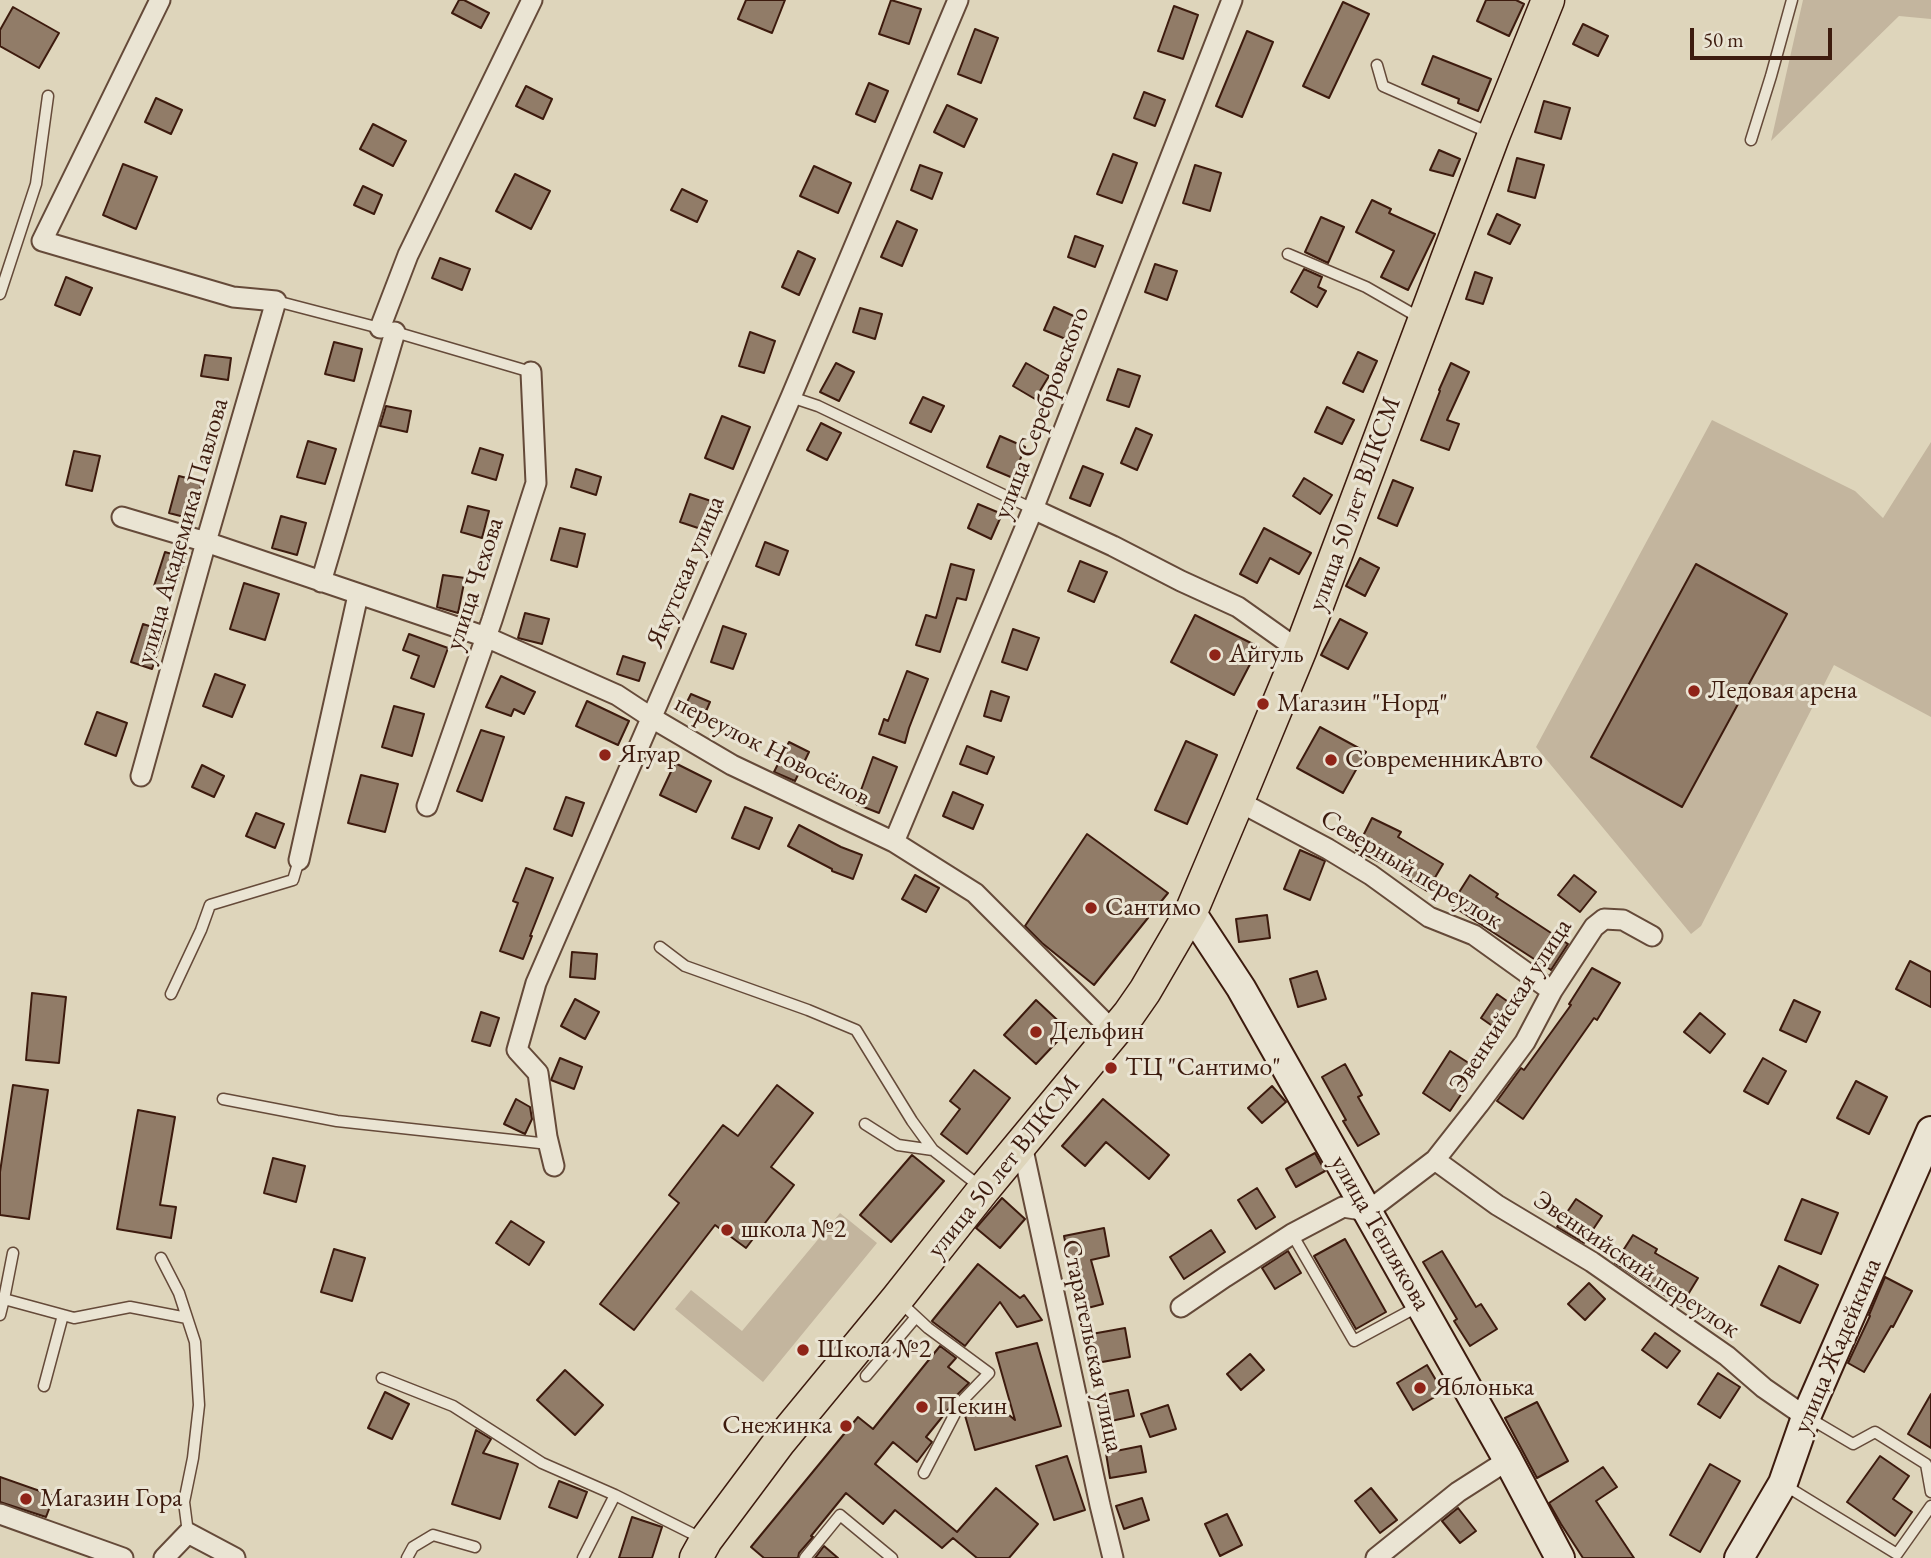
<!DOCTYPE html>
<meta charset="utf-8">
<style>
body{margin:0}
#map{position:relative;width:1931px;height:1558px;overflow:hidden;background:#ded5bb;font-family:"EB Garamond",serif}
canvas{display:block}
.scale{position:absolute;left:1690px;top:28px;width:142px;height:32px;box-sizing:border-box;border:4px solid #3d1b0e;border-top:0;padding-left:9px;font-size:21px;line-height:24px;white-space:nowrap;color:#3d1b0e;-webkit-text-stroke:5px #eae4d3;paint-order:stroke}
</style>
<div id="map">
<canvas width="1931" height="1558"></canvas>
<div class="scale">50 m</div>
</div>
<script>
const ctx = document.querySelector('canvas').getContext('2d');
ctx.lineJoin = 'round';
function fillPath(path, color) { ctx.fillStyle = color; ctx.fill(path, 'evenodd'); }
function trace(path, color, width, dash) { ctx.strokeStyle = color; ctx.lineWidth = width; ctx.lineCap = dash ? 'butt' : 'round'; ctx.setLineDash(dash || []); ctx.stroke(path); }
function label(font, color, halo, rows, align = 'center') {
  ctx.font = font + ' "EB Garamond",serif'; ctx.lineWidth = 6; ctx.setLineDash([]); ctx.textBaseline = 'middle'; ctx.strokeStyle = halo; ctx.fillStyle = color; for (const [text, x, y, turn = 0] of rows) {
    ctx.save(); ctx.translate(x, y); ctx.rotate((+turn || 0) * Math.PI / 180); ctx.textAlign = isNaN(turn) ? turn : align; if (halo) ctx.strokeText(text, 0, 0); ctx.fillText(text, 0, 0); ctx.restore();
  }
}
fillPath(new Path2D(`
 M1803,0H1931V19L1899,16L1771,141Z
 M1712,420L1855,491L1883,518L1931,442V717L1834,665L1701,926L1691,934L1536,747Z
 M840,1213L877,1243L763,1382L675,1309L691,1290L742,1331Z`), '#c3b59e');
const building = new Path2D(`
 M459,0H464L489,13L481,28L452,13Z
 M746,0H785L772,33L738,19Z
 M891,0L921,9L909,44L879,34Z
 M1486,0H1516L1524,4L1509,36L1477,21Z
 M1343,2L1369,14L1329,98L1303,86Z
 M1174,6L1198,15L1183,59L1158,51Z
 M13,7L59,33L39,68L0,46V30Z
 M1583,24L1608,36L1598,56L1573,44Z
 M975,29L998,38L981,83L958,74Z
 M1247,31L1273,42L1242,117L1216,106Z
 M1433,56L1491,79L1478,111L1458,103L1459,99L1422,84Z
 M869,83L888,91L875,122L856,114Z
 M526,86L552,99L543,119L516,106Z
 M1144,92L1165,100L1155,126L1134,118Z
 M156,98L182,110L171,134L145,122Z
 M1544,101L1570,108L1561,139L1535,132Z
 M947,105L977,119L964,147L934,132Z
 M373,124L406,141L393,166L360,149Z
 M1439,150L1460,159L1453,176L1430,170Z
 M1113,154L1137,163L1122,203L1097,194Z
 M1517,158L1544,165L1535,198L1508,191Z
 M123,164L157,177L136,229L103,215Z
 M920,165L942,173L932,199L911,190Z
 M1195,165L1221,173L1210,211L1183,203Z
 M814,166L851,183L838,213L800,196Z
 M515,174L550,191L531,229L496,211Z
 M363,186L382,195L374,214L354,205Z
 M682,189L707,201L697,222L671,210Z
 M1372,200L1391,209L1389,213L1435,234L1408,290L1381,277L1394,251L1356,232Z
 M1497,214L1520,225L1510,244L1488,234Z
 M1321,217L1344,227L1328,263L1305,252Z
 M897,221L917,230L902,266L881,257Z
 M1075,236L1103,246L1095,267L1068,257Z
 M798,251L815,259L799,295L782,287Z
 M440,258L470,269L462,290L432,278Z
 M1155,264L1177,271L1167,300L1145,292Z
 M1304,269L1322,277L1318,287L1326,291L1317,307L1291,292Z
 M1475,272L1492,278L1483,304L1466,299Z
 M66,277L92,288L80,315L55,305Z
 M1054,307L1078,318L1068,340L1044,330Z
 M860,308L882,314L875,339L853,332Z
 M750,332L775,341L764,373L739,366Z
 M334,342L362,349L354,381L325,374Z
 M1358,352L1377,361L1363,392L1343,383Z
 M205,355L231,358L228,380L201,376Z
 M836,363L854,372L839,401L820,392Z
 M1026,363L1049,376L1035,399L1013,386Z
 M1451,363L1469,372L1447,420L1459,424L1449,450L1421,440L1440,391L1439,390Z
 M1118,369L1140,376L1129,407L1107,400Z
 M923,397L944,406L931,432L910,423Z
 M386,406L411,411L407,432L380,426Z
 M1327,407L1354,420L1342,444L1315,432Z
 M722,416L750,427L733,469L705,458Z
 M821,423L841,433L827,460L807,450Z
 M1136,428L1152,435L1137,470L1121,463Z
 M1000,436L1025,447L1013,478L987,467Z
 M308,441L336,449L325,484L297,477Z
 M480,448L503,455L496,480L472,473Z
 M74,451L100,456L92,491L66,485Z
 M1083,466L1103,474L1090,506L1070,498Z
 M576,469L601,477L596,495L571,487Z
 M179,476L202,482L192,519L169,513Z
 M1304,478L1332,495L1320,514L1293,496Z
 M1393,480L1413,488L1397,526L1378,518Z
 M690,494L714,502L704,530L680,522Z
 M978,504L1002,514L991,539L968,528Z
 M468,506L489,511L482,538L461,532Z
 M281,516L306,523L297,555L272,548Z
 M560,528L585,534L577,567L551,560Z
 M1264,528L1311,553L1299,574L1270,558L1257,583L1240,574Z
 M765,542L788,551L779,575L756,566Z
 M165,552L185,558L174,592L154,586Z
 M1360,558L1379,568L1365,596L1346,586Z
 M1080,561L1107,572L1094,602L1068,591Z
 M951,564L974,570L966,600L957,598L940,652L916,645L926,615L936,618Z
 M1696,564L1787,614L1682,807L1591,757Z
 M443,575L465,578L458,613L437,607Z
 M244,583L279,594L265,640L230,629Z
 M525,613L549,619L542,644L518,638Z
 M1195,615L1259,647L1234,695L1171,662Z
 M1340,619L1367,633L1348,669L1321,655Z
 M143,624L165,631L152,669L131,662Z
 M723,626L746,634L733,669L711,662Z
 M1013,629L1039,638L1027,670L1002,662Z
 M409,634L448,648L434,687L411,678L419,656L403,650Z
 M623,656L645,663L639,681L617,674Z
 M907,671L928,679L909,728L905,743L879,734L884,719L888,721Z
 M215,674L245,685L232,717L203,706Z
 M501,676L535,692L524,714L514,709L511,716L486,707Z
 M991,691L1009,697L1001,721L984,716Z
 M691,694L710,702L701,723L681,714Z
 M587,701L629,721L618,745L576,726Z
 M394,706L424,714L412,756L382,747Z
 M97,712L127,723L116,756L85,744Z
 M1320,727L1366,752L1343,793L1297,768Z
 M481,730L504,737L482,801L457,791Z
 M1186,741L1217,755L1187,824L1155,810Z
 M789,742L809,752L795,781L774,772Z
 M967,746L994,757L987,774L960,764Z
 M873,757L897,767L879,813L856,804Z
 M675,763L711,781L696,812L660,795Z
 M202,765L224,776L214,797L192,787Z
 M361,775L398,784L385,832L348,823Z
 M953,792L983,805L973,829L943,816Z
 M566,797L584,803L572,836L554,829Z
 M745,807L772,818L759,849L732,838Z
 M256,813L284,824L275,848L246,836Z
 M1372,818L1401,832L1398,837L1443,864L1427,891L1402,876L1404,874L1356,850Z
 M799,825L841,847L862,855L853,879L832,871V869L788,846Z
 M1087,834L1168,893L1094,985L1042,943L1025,926Z
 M1300,850L1325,861L1310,900L1284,889Z
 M526,868L553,878L530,936H532L523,959L500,951L518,903L513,901Z
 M915,875L939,888L926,912L902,899Z
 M1470,875L1498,894L1496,897L1568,944L1551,970L1451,905Z
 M1574,875L1596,892L1580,912L1558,895Z
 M1267,915L1270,938L1239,942L1236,919Z
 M572,952L597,954L595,979L570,977Z
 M1910,961L1931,972V1007L1896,989Z
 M1592,968L1620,983L1597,1020L1594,1018L1523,1119L1497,1101L1521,1068L1524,1070L1571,1005L1569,1004Z
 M1317,971L1326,999L1298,1007L1290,979Z
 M32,993L66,997L59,1063L26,1060Z
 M1497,994L1517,1008L1501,1032L1481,1018Z
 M575,999L599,1012L585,1039L561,1026Z
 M1036,1000L1068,1030L1036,1064L1004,1035Z
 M1794,1000L1820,1012L1806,1042L1780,1030Z
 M481,1012L499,1018L490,1046L472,1041Z
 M1700,1013L1725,1034L1710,1053L1684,1032Z
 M1450,1051L1478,1069L1450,1111L1423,1093Z
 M560,1058L582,1067L574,1089L551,1080Z
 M1763,1058L1786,1071L1768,1104L1744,1091Z
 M1345,1064L1362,1095L1358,1097L1379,1134L1358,1146L1343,1121L1346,1120L1322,1077Z
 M974,1070L1010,1098L967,1154L941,1134L960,1109L950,1101Z
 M1856,1081L1887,1097L1869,1134L1837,1118Z
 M13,1085L48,1090L29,1219L0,1215V1172Z
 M777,1085L813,1113L771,1167L794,1185L746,1248L715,1225L634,1330L600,1304L679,1203L669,1195L723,1125L738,1136Z
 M1272,1086L1286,1102L1262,1123L1248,1108Z
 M516,1099L530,1107L532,1119L525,1134L504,1124Z
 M1103,1099L1169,1155L1149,1179L1106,1142L1085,1166L1062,1146Z
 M138,1110L175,1117L160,1205L176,1207L171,1238L117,1229Z
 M1315,1153L1325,1171L1296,1187L1286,1169Z
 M912,1155L944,1181L891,1242L860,1215Z
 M273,1158L305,1166L296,1202L264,1193Z
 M1257,1188L1275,1217L1256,1229L1238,1200Z
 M1002,1198L1025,1219L1000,1248L976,1228Z
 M1576,1199L1602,1216L1584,1243L1557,1227Z
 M1802,1199L1838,1213L1821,1254L1785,1240Z
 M511,1221L544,1242L529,1265L496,1243Z
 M1104,1228L1109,1256L1091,1260L1103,1304L1080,1310L1073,1282L1064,1236Z
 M1211,1230L1225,1252L1184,1279L1170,1257Z
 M1633,1235L1657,1249L1655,1253L1698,1278L1681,1306L1615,1263Z
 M1345,1239L1386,1312L1356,1329L1314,1256Z
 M334,1249L365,1258L352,1301L321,1292Z
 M1288,1251L1301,1273L1275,1289L1262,1268Z
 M1442,1251L1476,1307L1481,1304L1497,1329L1470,1346L1454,1321L1457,1319L1423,1262Z
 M978,1264L1020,1298L1024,1295L1042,1320L1017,1327L1000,1302L965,1346L933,1322L932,1321Z
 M1779,1266L1818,1285L1800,1323L1761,1305Z
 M1885,1277L1912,1291L1893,1327L1891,1326L1864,1372L1848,1363L1870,1316L1869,1315Z
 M1589,1283L1605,1299L1585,1320L1568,1304Z
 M1125,1328L1130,1357L1091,1364L1086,1335Z
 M1655,1333L1680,1351L1667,1368L1642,1350Z
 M1037,1343L1061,1426L975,1450L964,1412L966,1409L992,1401L1015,1420L996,1353Z
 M940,1346L956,1358L948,1367L969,1383L955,1397L951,1406L926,1437L932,1442L917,1462L893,1442L875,1464L957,1532L996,1488L1038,1524L1009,1558H977L953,1538L942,1548L895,1510L883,1524L846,1493L811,1536L813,1537L799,1553L798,1558H764L751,1547L858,1417L873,1429Z
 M1250,1354L1264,1370L1241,1390L1227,1374Z
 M1427,1365L1443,1392L1413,1410L1397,1383Z
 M565,1370L603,1405L575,1435L537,1400Z
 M1718,1373L1740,1387L1720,1418L1698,1404Z
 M1128,1390L1134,1416L1102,1423L1096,1397Z
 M385,1392L409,1404L392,1439L368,1428Z
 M1931,1394V1448L1908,1434Z
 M1537,1402L1568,1461L1537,1478L1505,1418Z
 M1168,1405L1176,1429L1150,1437L1141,1414Z
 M476,1430L491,1439L483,1453L518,1464L500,1519L452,1504Z
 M1141,1446L1146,1472L1110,1478L1106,1453Z
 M1067,1456L1085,1510L1054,1520L1036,1466Z
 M1880,1456L1909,1476L1893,1499L1912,1512L1895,1536L1847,1502Z
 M1710,1464L1740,1481L1700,1552L1670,1535Z
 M1603,1467L1617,1487L1596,1501L1634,1558H1583L1561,1524L1549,1503Z
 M0,1477L54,1496L46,1517L0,1502Z
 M559,1481L587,1492L577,1518L549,1507Z
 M1371,1488L1397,1520L1380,1533L1355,1501Z
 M1142,1498L1149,1520L1124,1529L1116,1506Z
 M1458,1508L1476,1531L1460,1543L1442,1521Z
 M1227,1514L1242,1545L1220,1556L1205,1524Z
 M632,1517L662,1527L652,1558H619Z
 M824,1546L838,1558H815Z`);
fillPath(building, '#917c68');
trace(building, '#3d1b0e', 2);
const lane = new Path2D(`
 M1377,65L1383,86L1490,133
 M1751,140L1771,76L1792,0
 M1288,254L1366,287L1420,318
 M0,294L36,184L48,96
 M276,301L395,332L531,372
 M791,397L818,406L1033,509
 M660,947L685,966L808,1010L856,1030L912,1121L933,1150
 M171,994L201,930L210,905L293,880L299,860
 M223,1099L337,1121L549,1144
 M865,1124L898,1145L933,1150L982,1188
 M1292,1234L1354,1341L1417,1307
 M161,1258L179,1293L195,1342L199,1405L193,1458L184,1502L188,1533
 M4,1299L13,1253
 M900,1302L928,1328L989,1373L961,1402L924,1473
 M0,1315L4,1299L74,1318L130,1307L187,1318
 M866,1376L916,1317
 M382,1378L453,1406L542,1463L615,1495L703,1539
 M44,1386L63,1315
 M1809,1418L1853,1444L1875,1432L1926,1464L1931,1492
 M1786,1486L1897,1554L1931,1506
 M407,1558L413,1547L433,1535L475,1547
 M583,1558L615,1495
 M805,1558L840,1515L892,1558`);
const street = new Path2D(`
 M380,328L408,255L532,0
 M1033,509L1113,546L1181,581L1238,607L1300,651
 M122,517L206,542L486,637L617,695L652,718L732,765L894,842L975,893L1114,1032
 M321,582L395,332
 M141,776L206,542L276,301L233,297L42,241L160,0
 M1238,801L1328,849L1371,875L1429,917L1474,935L1552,991
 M427,806L492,620L536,483L531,372
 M894,842L1033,509L1232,0
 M299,860L358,595
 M1022,1145L1100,1505L1113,1558
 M1435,1160L1497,1205L1592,1262L1727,1356L1764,1388L1806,1417
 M554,1166L547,1137L538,1073L517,1050L536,983L791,397L958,0
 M1181,1307L1225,1277L1292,1234L1343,1207L1368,1211L1435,1160L1479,1104L1525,1042L1552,991L1594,927L1604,919L1623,920L1652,936
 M0,1514L123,1558
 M164,1558L188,1533L235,1558
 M1376,1558L1458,1492L1508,1460`);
const secondary = new Path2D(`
 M1191,912L1241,988L1508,1460L1560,1558
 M1739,1558L1783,1483L1806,1417L1931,1131`);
const primary = new Path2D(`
 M696,1558L706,1540L780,1441L897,1299L984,1189L1129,1014L1145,991L1191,912L1238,801L1300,651L1494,134L1548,0`);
trace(lane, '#654a39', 13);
trace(street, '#654a39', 23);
trace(secondary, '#3d1b0e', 32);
trace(primary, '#3d1b0e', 35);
trace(lane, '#eae4d3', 10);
trace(street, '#eae4d3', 19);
trace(secondary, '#eae4d3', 28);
trace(primary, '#ded5bb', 32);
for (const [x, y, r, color] of [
 [1215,655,7,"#8f2418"],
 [1694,691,7,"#8f2418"],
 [1263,704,7,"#8f2418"],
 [605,755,7,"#8f2418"],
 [1331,760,7,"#8f2418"],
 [1091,908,7,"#8f2418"],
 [1036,1032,7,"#8f2418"],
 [1111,1068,7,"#8f2418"],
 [727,1230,7,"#8f2418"],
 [803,1350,7,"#8f2418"],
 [1420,1388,7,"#8f2418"],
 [922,1407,7,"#8f2418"],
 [846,1426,7,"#8f2418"],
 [26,1499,7,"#8f2418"]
]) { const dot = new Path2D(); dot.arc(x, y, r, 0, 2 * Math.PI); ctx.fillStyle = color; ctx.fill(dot); trace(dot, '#eae4d3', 2.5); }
label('26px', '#3d1b0e', '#eae4d3', [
 ["улица Серебровского",1042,413,-69],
 ["улица 50 лет ВЛКСМ",1355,504,-70],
 ["улица Академика Павлова",183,531,-74],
 ["Якутская улица",686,572,-67],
 ["улица Чехова",475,584,-72],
 ["переулок Новосёлов",772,751,27],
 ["Северный переулок",1411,870,31],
 ["Эвенкийская улица",1511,1006,-57],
 ["улица 50 лет ВЛКСМ",1004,1167,-51],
 ["улица Теплякова",1380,1233,60],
 ["Эвенкийский переулок",1636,1265,34],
 ["Старательская улица",1092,1346,78],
 ["улица Жадейкина",1838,1346,-67]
]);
label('26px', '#3d1b0e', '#eae4d3', [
 ["Айгуль",1229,655],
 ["Ледовая арена",1708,691],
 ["Магазин \"Норд\"",1277,704],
 ["Ягуар",619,755],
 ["СовременникАвто",1345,760],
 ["Сантимо",1105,908],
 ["Дельфин",1050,1032],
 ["ТЦ \"Сантимо\"",1125,1068],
 ["школа №2",741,1230],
 ["Школа №2",817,1350],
 ["Яблонька",1434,1388],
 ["Пекин",936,1407],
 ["Снежинка",832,1426,"right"],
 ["Магазин Гора",40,1499]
], 'left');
</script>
